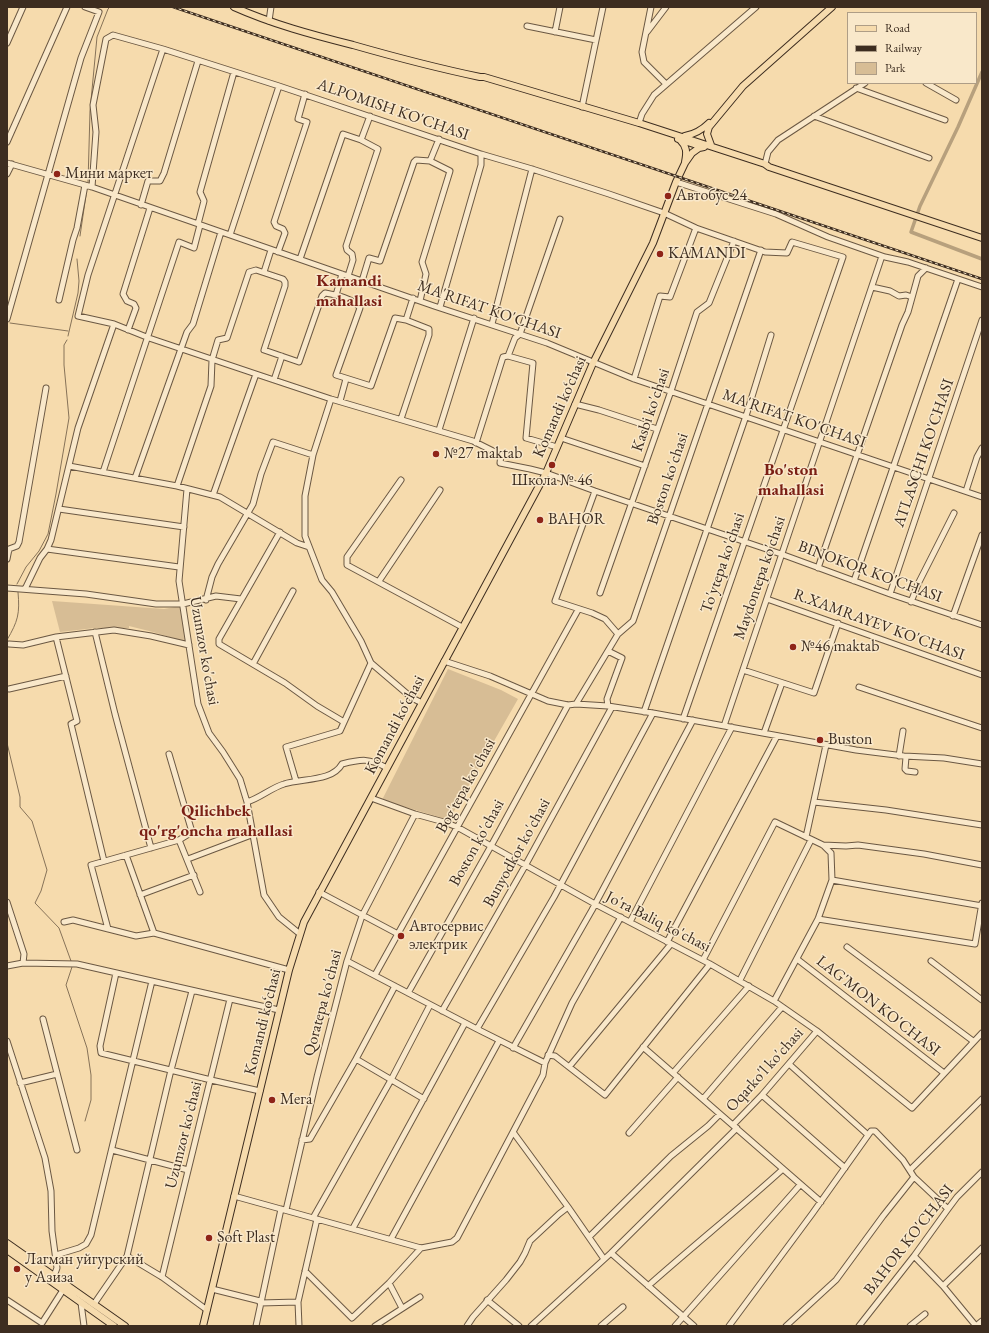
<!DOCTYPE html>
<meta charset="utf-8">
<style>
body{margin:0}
#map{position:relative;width:989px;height:1333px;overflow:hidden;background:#f6dbad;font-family:"EB Garamond",serif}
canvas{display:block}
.frame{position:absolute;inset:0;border:8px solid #3d2d20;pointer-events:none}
.legend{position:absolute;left:847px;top:12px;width:130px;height:72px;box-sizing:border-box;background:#f9e8ca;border:1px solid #ae9d86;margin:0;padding:5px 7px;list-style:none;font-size:12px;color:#3d2d20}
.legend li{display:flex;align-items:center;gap:8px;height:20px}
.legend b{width:20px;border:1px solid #ae9d86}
</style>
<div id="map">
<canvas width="989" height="1333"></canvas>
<div class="frame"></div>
<ul class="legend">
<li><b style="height:5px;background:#f6dbad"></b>Road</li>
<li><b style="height:5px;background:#3d2d20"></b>Railway</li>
<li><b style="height:11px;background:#d7bd95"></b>Park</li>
</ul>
</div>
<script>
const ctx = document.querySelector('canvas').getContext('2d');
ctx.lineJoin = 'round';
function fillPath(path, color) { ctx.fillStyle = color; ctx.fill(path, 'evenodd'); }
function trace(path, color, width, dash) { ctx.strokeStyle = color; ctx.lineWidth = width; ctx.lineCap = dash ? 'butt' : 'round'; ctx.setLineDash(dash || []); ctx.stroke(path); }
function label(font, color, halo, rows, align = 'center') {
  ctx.font = font + ' "EB Garamond",serif'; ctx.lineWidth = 3; ctx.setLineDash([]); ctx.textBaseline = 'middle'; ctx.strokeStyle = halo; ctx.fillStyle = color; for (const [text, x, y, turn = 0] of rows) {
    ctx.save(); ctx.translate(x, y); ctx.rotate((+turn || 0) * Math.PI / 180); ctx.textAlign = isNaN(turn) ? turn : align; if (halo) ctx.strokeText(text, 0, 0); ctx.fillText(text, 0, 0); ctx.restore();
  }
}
fillPath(new Path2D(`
 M52,601L164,609L180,606L186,642L153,632L129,626V628H95L60,632Z
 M448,669L501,690L518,699L449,820L382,800Z`), '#d7bd95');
trace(new Path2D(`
 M88,183L90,111L97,37L108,9L110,7
 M80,236L86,195
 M10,323L68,331
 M68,336L78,293L79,281L77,259
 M17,584L26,567L39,551L48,534L56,494L69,418L64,365V345L67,340
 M7,640C18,621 20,614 18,592
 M7,743L20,797V807L32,821L47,870L41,891L35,903L59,928L71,961
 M72,967L66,985L87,1048L91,1075V1100L85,1121`), '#867258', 1);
trace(new Path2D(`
 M982,72L958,127L920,206L911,232L982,259`), '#b7a07d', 3.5);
const minor = new Path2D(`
 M651,7L642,52L644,62L666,84
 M269,21L271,7
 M527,26L596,40
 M555,32L560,7
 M647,32L666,7
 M7,43L23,7
 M163,49L88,275L78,316L114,324L149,338L256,374L331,399L473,441L501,455L500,463L530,469L546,473L595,491L781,554L890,594L982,625
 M926,83L956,100
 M856,88L945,120
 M582,107L603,7
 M814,116L929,158
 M639,123L642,114L654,95L756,7
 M7,142L67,7
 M430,161L439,139
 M7,163L92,187L434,306L547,343L634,379L982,497
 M765,164L768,152L778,140L865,83
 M7,174L12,164
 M676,182L776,214L828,237L885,257L908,262L982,287
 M92,187L96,132L93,105L106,39L113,35L163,49L279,86L481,154L532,169L609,194L664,213L696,228L765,252L787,253L792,242L843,257C790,411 736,564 683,719
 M141,205L148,181H160L164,173L198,61
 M198,224L204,201L200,192L234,72
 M230,235L279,86
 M278,252L285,233L283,229L276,226L274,222L307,122L298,119L305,94
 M300,259L343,134L361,140
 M264,272L271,250
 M348,276L353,260L352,254L347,250L346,246L378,149L361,140L370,116
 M362,281L369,258L380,261L414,162L416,160L430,161L450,171L422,262L426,274L420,301
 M872,287L890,291L899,296L906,295L912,297
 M336,295L342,274
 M59,300L73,240L77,228L85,185
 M440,307L481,165V154
 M7,319L81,58L99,12L85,7
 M406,320L413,298
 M492,324L532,169
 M128,330L136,308L134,304L127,301L123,294L150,208
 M508,356L533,363L526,438L557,447
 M634,379L660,296L670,297L696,228
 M274,380L282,356
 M331,399L313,455L305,496V536L322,580L332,592L361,641L371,663L412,698L422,703
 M340,401L346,379
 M575,404L599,410L657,429
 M439,430L474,318
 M561,438L645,466
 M476,443L503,357L508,356L515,338L520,334L560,219
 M69,466L177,486L220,497L297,543L309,547
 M103,472L179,242L194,248L200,225
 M135,478L187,332L193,324L221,232
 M401,480L347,557V565L462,627
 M177,486L211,386L212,360L218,340L227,338L249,272L256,270L283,279L285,282V286L264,350L299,362L322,296L325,293C336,295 353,298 360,308L336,375L371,386L395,318L406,320L429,329V335L401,419
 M187,489L179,581L198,704L209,733L223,752L240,779L247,802L264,895L279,917L300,934
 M595,491L555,601L592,613L605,619L618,634
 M966,491L977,457L982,448
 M213,495L256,374
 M59,509L184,527
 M280,532L219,639V644L285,683L317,706L344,722
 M47,549L179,567
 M7,559L9,549L17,546L19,542L46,388
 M818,568L902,325L908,312L918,276L926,268
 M379,581L440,490
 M854,581L958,279
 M7,588L86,594L156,604H183L216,596L241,599
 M25,589L40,558L47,549L51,540L78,428L114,324
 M600,593L671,391L697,312L709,303L734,241
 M890,594L982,320
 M767,599L982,675
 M206,600L212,577L218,564L253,504L261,474L273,442L313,455
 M911,602L918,584L954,513
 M953,616L982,535
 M95,632L115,714L151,848
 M56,637L77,721L71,724L104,861
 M9,644L23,645L56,637L114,630L151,636L189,645
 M608,651L622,658L607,699L608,706
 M444,661L490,676L548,701L568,705L576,704L608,706L653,713L856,750L904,756L944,758L982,764
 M253,664L293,591
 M743,670L814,693L838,623
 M859,687L982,728
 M9,689L66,676
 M576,704L618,634L633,621L761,250
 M644,712L746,416L771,335
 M724,726L882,256
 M764,733L782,683
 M899,756L903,731
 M906,757L905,769L907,771L915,772
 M296,781L286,747L340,731L371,663
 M371,798L415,814L444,822L457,827L595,904L710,964L774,1001L817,1031L912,1108L982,1033
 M247,802C260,798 271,788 284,784C302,778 332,782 342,764C362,759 369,758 387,768
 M814,802L886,810L982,825
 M806,837L826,745
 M179,840L200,892
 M823,845L846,846L858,845L924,854L982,865
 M126,855L154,933
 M188,859L254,834
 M832,880L982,906
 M319,892L398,934
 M140,895L194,875
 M7,902L24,954L23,963
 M818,919L975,944L982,903
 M64,922L73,920L136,936L154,933L289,970
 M630,922L732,727
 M108,929L91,865L179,840L192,832L169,754
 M667,942L777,736
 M847,947L973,1041
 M797,959L944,1073
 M703,960L775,822L823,845L831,853L832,880L818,919L774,1001
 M347,961L477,1029L545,1063
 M931,961L982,1000
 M7,966L23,963L77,964L279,1010
 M116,973L100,1046L101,1053L211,1080L260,1091
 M375,975L578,610
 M740,980L811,840
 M408,993L491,846L568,705
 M442,1011L525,866L612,707
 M43,1019L77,1150
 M477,1029L554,897L653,713
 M7,1041L45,1158L51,1191L52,1231L57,1268L54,1276
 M643,1047L821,1202
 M513,1048L592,910L693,720
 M548,1055L555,1056L605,1095L710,964
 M356,1059L424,1099
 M789,1064L868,1135
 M569,1067L671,944
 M673,1073L749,986
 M20,1083L57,1074
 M762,1095L845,1168
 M703,1099L782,1007
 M733,1125L762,1095L817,1031
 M629,1133L678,1077
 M302,1140L310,1139L356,1059L395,986
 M112,1150L188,1170
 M910,1170L982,1099
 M234,1196L421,1248L452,1242L457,1238L513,1132
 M286,1210L317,1077L347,961L362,916L415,814
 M313,1218L391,1080L430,1005
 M353,1228L465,1023
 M589,1237L671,1156L708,1126L720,1114
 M391,1239L499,1041
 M611,1253L694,1326
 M56,1255L79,1248L86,1244L91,1235L152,981
 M127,1256L162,1277L207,1310
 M914,1256L943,1286L976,1326
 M604,1259L568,1207L513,1132L543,1075L545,1063L572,1003L621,917
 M305,1271L352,1318L389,1283L421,1248
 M162,1277L230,999
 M389,1283L402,1308
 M648,1286C693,1246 739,1209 783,1169
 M943,1286L982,1248
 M212,1289L260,1301
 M7,1300L42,1323
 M487,1300L519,1326
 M81,1303L84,1326
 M260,1303L298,1302
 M94,1304L127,1256L171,1070L192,991
 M42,1323L63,1290
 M256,1326L281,1209
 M299,1326L298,1302L317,1219
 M375,1326L420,1297
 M467,1326L473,1317L506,1280L520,1262L525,1253L530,1241L559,1214L568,1207
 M531,1326L611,1253L737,1128
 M601,1326L623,1307
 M675,1326L800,1185
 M729,1326L812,1214L871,1131H875L903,1160L914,1177L948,1209
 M786,1326L836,1280L883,1216L914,1177
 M859,1326L914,1256L948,1209L957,1197L982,1172
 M910,1326L925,1314
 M976,1326L982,1321`);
const major = new Path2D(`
 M234,7C272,24 313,35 353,45C395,57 437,68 480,77H484L639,123L765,164L769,167L982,238
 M685,136C695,134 702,130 709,123
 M678,139L703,147
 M680,140C687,147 687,152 685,162
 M711,145L707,134L709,127L743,86L832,7
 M7,1243L125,1326
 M7,1250L114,1326
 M203,1326L289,970L304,922L546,473L593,363L653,243L676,182L685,163L692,153L699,148L704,147`);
trace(minor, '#6b5843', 7);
trace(major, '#3d2d20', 8);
trace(minor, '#f9e8ca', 5);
trace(major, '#f6dbad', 6);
const rail = new Path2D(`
 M173,7L982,279`);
trace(rail, '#3d2d20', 2.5);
trace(rail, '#f9e8ca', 1, [3]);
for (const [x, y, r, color] of [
 [57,174,4,"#8f2418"],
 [668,196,4,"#8f2418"],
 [660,254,4,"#8f2418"],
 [436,454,4,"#8f2418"],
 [552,465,4,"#8f2418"],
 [540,520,4,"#8f2418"],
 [793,647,4,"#8f2418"],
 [820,740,4,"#8f2418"],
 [401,936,4,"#8f2418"],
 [272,1100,4,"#8f2418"],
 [209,1238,4,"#8f2418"],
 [17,1269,4,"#8f2418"]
]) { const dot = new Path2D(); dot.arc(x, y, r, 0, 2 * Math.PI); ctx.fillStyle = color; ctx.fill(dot); trace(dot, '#f9e8ca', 1.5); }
label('16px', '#3d2d20', '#f9e8ca', [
 ["ALPOMISH KO'CHASI",393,110,19],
 ["MA'RIFAT KO'CHASI",489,310,19],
 ["Komandi ko‘chasi",560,407,-66],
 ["Kasbi ko'chasi",651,410,-71],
 ["MA'RIFAT KO'CHASI",794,419,19],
 ["ATLASCHI KO'CHASI",924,453,-71],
 ["Boston ko'chasi",668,479,-71],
 ["To'ytepa ko'chasi",723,563,-71],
 ["BINOKOR KO'CHASI",870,572,20],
 ["Maydontepa ko'chasi",760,578,-71],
 ["R.XAMRAYEV KO'CHASI",879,625,20],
 ["Uzumzor ko'chasi",204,651,80],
 ["Komandi ko‘chasi",395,725,-62],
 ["Bog'tepa ko'chasi",466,786,-61],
 ["Boston ko'chasi",477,843,-61],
 ["Bunyodkor ko'chasi",517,853,-61],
 ["Jo'ra Baliq ko'chasi",658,922,27],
 ["Qoratepa ko'chasi",323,1003,-75],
 ["LAG'MON KO'CHASI",878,1006,38],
 ["Komandi ko‘chasi",263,1022,-76],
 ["Oqarko'l ko'chasi",765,1070,-48],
 ["Uzumzor ko'chasi",184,1135,-76],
 ["BAHOR KO'CHASI",909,1240,-52]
]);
label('16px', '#3d2d20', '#f9e8ca', [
 ["Мини маркет",65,174],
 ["Автобус 24",676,196],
 ["KAMANDI",668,254],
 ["№27 maktab",444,454],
 ["Школа № 46",552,481,"center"],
 ["BAHOR",548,520],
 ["№46 maktab",801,647],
 ["Buston",828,740],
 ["Автосервис",409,927],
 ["электрик",409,945],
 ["Мега",280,1100],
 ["Soft Plast",217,1238],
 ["Лагман уйгурский",25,1260],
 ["у Азиза",25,1278]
], 'left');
label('bold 17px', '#7a1f14', '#f9e8ca', [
 ["Kamandi",349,281],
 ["mahallasi",349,301],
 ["Bo'ston",791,470],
 ["mahallasi",791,490],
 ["Qilichbek",216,811],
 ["qo'rg'oncha mahallasi",216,831]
]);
</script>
